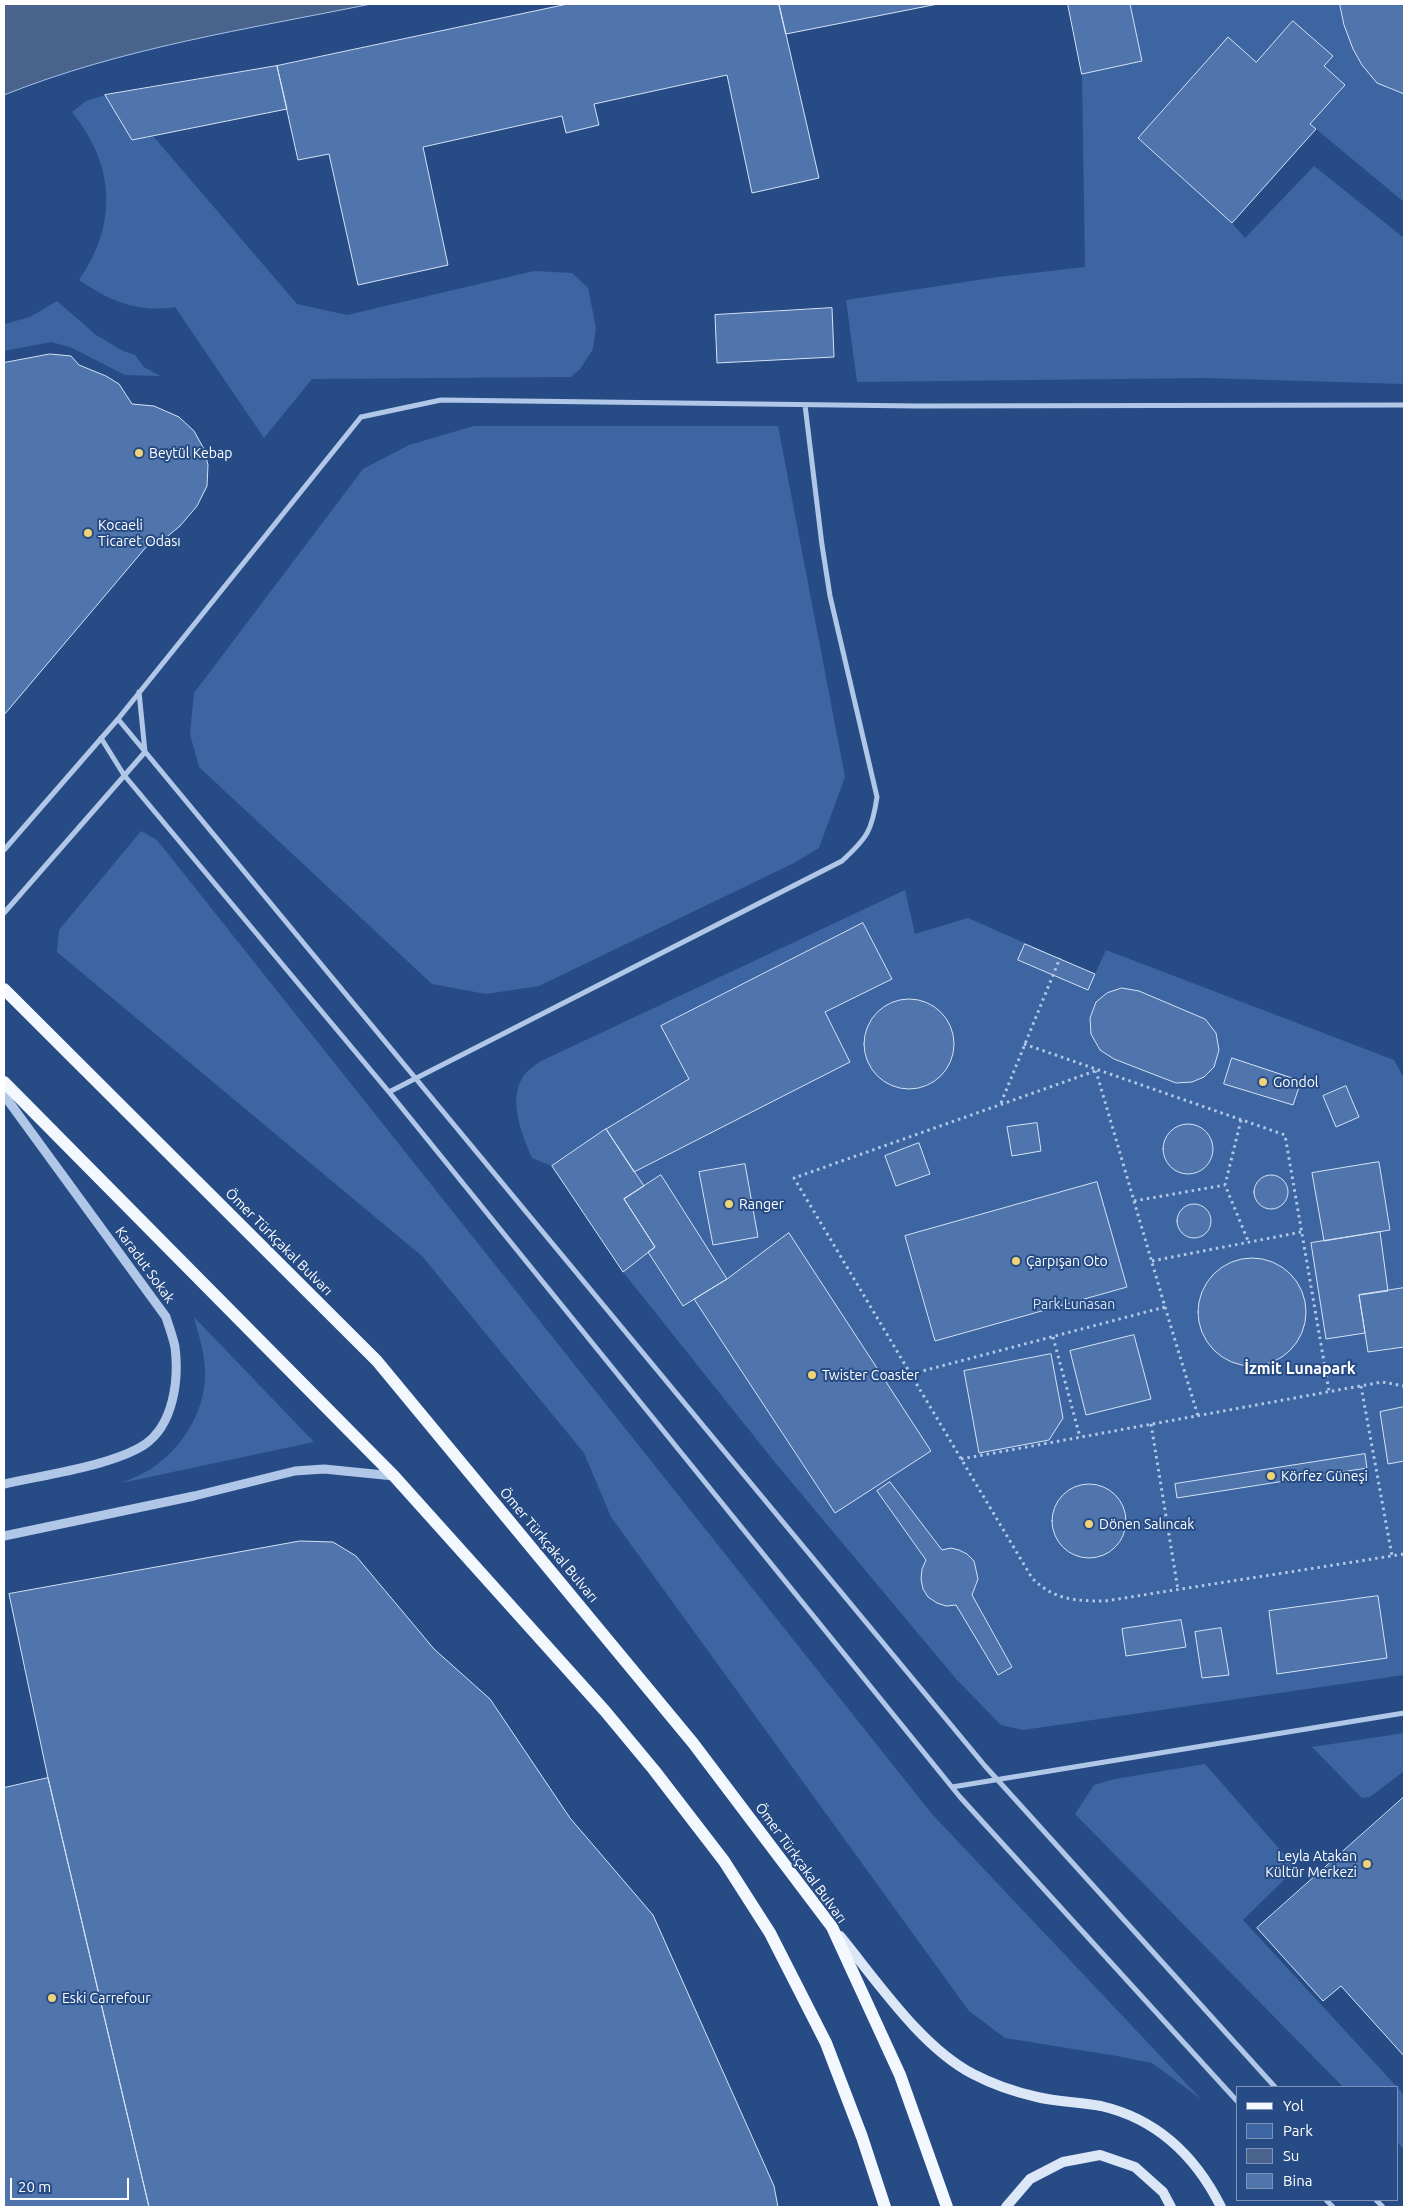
<!DOCTYPE html>
<meta charset="utf-8">
<style>
body{margin:0}
#map{position:relative;width:1408px;height:2211px;overflow:hidden;background:#274c85;font-family:Ubuntu,sans-serif}
canvas{display:block}
.frame{position:absolute;inset:0;border:5px solid #fff;pointer-events:none}
.legend{position:absolute;left:1236px;top:2086px;width:162px;height:115px;box-sizing:border-box;background:#274c85;border:1px solid #7d94b6;margin:0;padding:6px 9px;list-style:none;font-size:15px;color:#fff}
.legend li{display:flex;align-items:center;gap:10px;height:25px}
.legend b{width:25px;border:1px solid #7d94b6}
.scale{position:absolute;left:10px;top:2178px;width:119px;height:22px;box-sizing:border-box;border:2px solid #fff;border-top:0;padding-left:6px;font-size:15px;line-height:18px;white-space:nowrap;color:#fff;-webkit-text-stroke:4px #274c85;paint-order:stroke}
</style>
<div id="map">
<canvas width="1408" height="2211"></canvas>
<div class="frame"></div>
<ul class="legend">
<li><b style="height:6px;background:#f3f7fe"></b>Yol</li>
<li><b style="height:14px;background:#3c65a1"></b>Park</li>
<li><b style="height:14px;background:#49638c"></b>Su</li>
<li><b style="height:14px;background:#5075ac"></b>Bina</li>
</ul>
<div class="scale">20 m</div>
</div>
<script>
const ctx = document.querySelector('canvas').getContext('2d');
ctx.lineJoin = 'round';
function fillPath(path, color) { ctx.fillStyle = color; ctx.fill(path, 'evenodd'); }
function trace(path, color, width, dash) { ctx.strokeStyle = color; ctx.lineWidth = width; ctx.lineCap = dash ? 'butt' : 'round'; ctx.setLineDash(dash || []); ctx.stroke(path); }
function label(font, color, halo, rows, align = 'center') {
  ctx.font = font + ' Ubuntu,sans-serif'; ctx.lineWidth = 4; ctx.setLineDash([]); ctx.textBaseline = 'middle'; ctx.strokeStyle = halo; ctx.fillStyle = color; for (const [text, x, y, turn = 0] of rows) {
    ctx.save(); ctx.translate(x, y); ctx.rotate((+turn || 0) * Math.PI / 180); ctx.textAlign = isNaN(turn) ? turn : align; if (halo) ctx.strokeText(text, 0, 0); ctx.fillText(text, 0, 0); ctx.restore();
  }
}
fillPath(new Path2D(`
 M1130,4H1340C1347,41 1363,85 1404,94V202L1310,124L1324,66L1333,56L1293,21L1256,62L1228,37L1138,138L1232,223L1245,238L1314,166L1404,238V384L1205,378L857,382L846,300L998,277L1085,267L1082,74L1142,61Z
 M105,95L132,140L153,136L297,304L347,315L534,271L572,273L588,288L596,328L593,349L580,369L571,377L312,379L264,438L175,307C137,313 110,301 79,280C118,224 115,165 72,112L86,101Z
 M57,301L96,335L123,351L135,355L144,367L160,376L125,375L70,347L51,342L4,351V324L30,317Z
 M474,426H778L845,777L819,848L794,863L539,986L486,994L432,984L199,767L190,734L194,693L363,469L409,445Z
 M141,831L157,840L932,1814L1201,2099L1152,2063L1117,2056L1005,2038L969,2011L611,1517L584,1453L422,1256L57,952L59,930Z
 M905,890L915,934L968,918L1095,974L1106,950L1394,1060L1404,1078V1675L1023,1730L1001,1725L957,1680L773,1460L623,1272L552,1166L532,1158C522,1135 507,1099 524,1075C528,1070 534,1066 539,1062Z
 M194,1317L314,1442L121,1483C134,1478 148,1472 159,1463C185,1443 204,1410 205,1377C206,1357 199,1336 194,1317Z
 M1404,1733V1771L1370,1797L1362,1798L1312,1747Z
 M1205,1764L1296,1868L1243,1920L1397,2087H1343L1075,1814L1094,1785L1115,1779Z
 M1397,2087L1404,2095V2150L1397,2142Z`), '#3c65a1');
const water = new Path2D(`
 M4,4H371C248,29 121,48 4,95Z`);
fillPath(water, '#49638c');
trace(water, '#a6c1e8', 1);
const building = new Path2D(`
 M568,4H779L819,178L752,193L727,75L594,104L599,125L566,133L562,116L423,147L448,265L358,285L329,154L298,160L277,66Z
 M779,4H938L786,34Z
 M1068,4H1130L1142,61L1082,74Z
 M1340,4H1404V94L1377,83L1362,65L1353,49L1344,25Z
 M1293,21L1333,56L1324,66L1345,85L1310,124L1316,129L1232,223L1138,138L1228,37L1256,62Z
 M277,66L287,109L132,140L105,95Z
 M832,308L834,357L717,363L715,315Z
 M50,354L71,356L79,365L106,376L119,384L132,404L154,406L179,417L194,431L204,449L208,465L207,486L197,506L180,526L163,540L147,546L4,715V363Z
 M863,923L892,979L825,1012L850,1062L634,1172L606,1129L689,1079L661,1026Z
 M1025,944L1095,974L1088,990L1018,960Z
 M1122,988L1139,991L1205,1019L1216,1033L1219,1050L1214,1067L1204,1077L1192,1082L1176,1083L1114,1059L1100,1050L1091,1034L1090,1018L1096,1002L1107,993Z
 M864 1044a45 45 0 1 1 90 0a45 45 0 1 1-90 0Z
 M1232,1058L1301,1081L1293,1105L1224,1084Z
 M1346,1086L1359,1117L1336,1127L1323,1096Z
 M1037,1123L1041,1151L1012,1156L1007,1127Z
 M1163 1149a25 25 0 1 1 50 0a25 25 0 1 1-50 0Z
 M606,1129L644,1186L624,1199L655,1247L623,1272L552,1166Z
 M919,1143L930,1174L896,1186L885,1156Z
 M1379,1162L1390,1230L1324,1241L1312,1173Z
 M745,1164L758,1237L713,1245L699,1172Z
 M661,1175L727,1279L683,1306L648,1252L655,1247L624,1199Z
 M1254 1192a17 17 0 1 1 34 0a17 17 0 1 1-34 0Z
 M1097,1182L1127,1287L935,1341L905,1236Z
 M1177 1221a17 17 0 1 1 34 0a17 17 0 1 1-34 0Z
 M1380,1232L1388,1291L1359,1295L1365,1333L1326,1339L1311,1243Z
 M789,1233L931,1451L835,1513L694,1299L727,1279Z
 M1198 1312a54 54 0 1 1 108 0a54 54 0 1 1-108 0Z
 M1404,1288V1347L1368,1352L1359,1295Z
 M1134,1335L1151,1399L1086,1415L1070,1351Z
 M1051,1354L1063,1418L1049,1440L979,1453L964,1371Z
 M1404,1407V1461L1388,1464L1380,1412Z
 M1365,1454L1367,1468L1177,1498L1175,1484Z
 M890,1482L942,1550L951,1548L959,1550L967,1554L974,1561L978,1579L972,1595L1012,1667L998,1675L956,1605L946,1606L937,1603L928,1597L923,1589L921,1579L922,1569L926,1560L877,1491Z
 M1052 1521a37 37 0 1 1 74 0a37 37 0 1 1-74 0Z
 M300,1541L333,1542L356,1556L434,1649L490,1699L570,1818L653,1915L774,2186L778,2207H149L48,1778L9,1594Z
 M1378,1596L1387,1658L1277,1674L1269,1611Z
 M1181,1620L1186,1647L1126,1656L1122,1629Z
 M1221,1628L1229,1675L1202,1678L1195,1632Z
 M48,1778L149,2207H4V1788Z
 M1403,1798L1404,1800V2056L1341,1986L1323,2001L1257,1928Z`);
fillPath(building, '#5075ac');
trace(building, '#d5e2f6', 1);
trace(new Path2D(`
 M1024,1044L1285,1135L1329,1391
 M1095,1071L794,1178L1032,1578C1054,1600 1075,1601 1105,1601L1404,1554
 M1001,1103L1060,958
 M1241,1120L1225,1185L1249,1243
 M1134,1201L1225,1185
 M1152,1261L1301,1232
 M1165,1307L1198,1416
 M1053,1337L1080,1437
 M911,1374L1165,1307L1096,1071
 M1361,1386L1392,1556
 M1151,1424L1178,1590
 M961,1459L1382,1382L1404,1386`), '#b1c7e8', 3, [2.5, 4]);
trace(new Path2D(`
 M118,719L985,1766L1275,2087
 M101,738L124,775L389,1092L960,1797L1237,2101
 M4,850L118,719L361,417L441,400L916,406L1404,405
 M4,913L145,752L139,692
 M389,1092L842,861C867,838 872,831 877,797L830,596L822,545L805,405
 M952,1787L1404,1713
 M1326,2200L1333,2207
 M1376,2200L1383,2207`), '#b1c7e8', 5);
trace(new Path2D(`
 M4,1095L166,1317C169,1327 173,1337 175,1347C179,1379 174,1425 144,1445C111,1466 43,1475 4,1484
 M4,1536L194,1496L295,1471L324,1469L394,1476`), '#b1c7e8', 9);
trace(new Path2D(`
 M840,1936C877,1981 921,2047 973,2074C994,2085 1015,2092 1037,2097C1058,2102 1080,2102 1101,2106C1157,2119 1196,2157 1221,2207
 M1006,2207L1030,2179L1063,2162L1100,2155L1135,2167L1163,2192L1171,2207`), '#dbe6f7', 10);
trace(new Path2D(`
 M4,989L377,1361L693,1743L832,1927L900,2075L947,2207
 M4,1082L394,1476L605,1711L654,1770L724,1861L770,1933L826,2043L862,2137L885,2207`), '#f3f7fe', 12);
for (const [x, y, r, color] of [
 [139,453,5,"#f0d377"],
 [88,533,5,"#f0d377"],
 [1263,1082,5,"#f0d377"],
 [729,1204,5,"#f0d377"],
 [1016,1261,5,"#f0d377"],
 [812,1375,5,"#f0d377"],
 [1271,1476,5,"#f0d377"],
 [1089,1524,5,"#f0d377"],
 [1367,1864,5,"#f0d377"],
 [52,1998,5,"#f0d377"]
]) { const dot = new Path2D(); dot.arc(x, y, r, 0, 2 * Math.PI); ctx.fillStyle = color; ctx.fill(dot); trace(dot, '#274c85', 2); }
label('14px', '#fff', '#274c85', [
 ["Beytül Kebap",149,453],
 ["Kocaeli",98,525],
 ["Ticaret Odası",98,541],
 ["Gondol",1273,1082],
 ["Ranger",739,1204],
 ["Çarpışan Oto",1026,1261],
 ["Twister Coaster",822,1375],
 ["Körfez Güneşi",1281,1476],
 ["Dönen Salıncak",1099,1524],
 ["Leyla Atakan",1357,1856,"right"],
 ["Kültür Merkezi",1357,1872,"right"],
 ["Eski Carrefour",62,1998]
], 'left');
label('14px', '#fff', '#274c85', [
 ["Ömer Türkçakal Bulvarı",279,1242,45],
 ["Karadut Sokak",145,1265,54],
 ["Ömer Türkçakal Bulvarı",549,1545,50],
 ["Ömer Türkçakal Bulvarı",801,1863,54]
]);
label('14px', '#d5e2f6', '#274c85', [
 ["Park Lunasan",1074,1304]
]);
label('bold 16px', '#fff', '#274c85', [
 ["İzmit Lunapark",1300,1369]
]);
</script>
